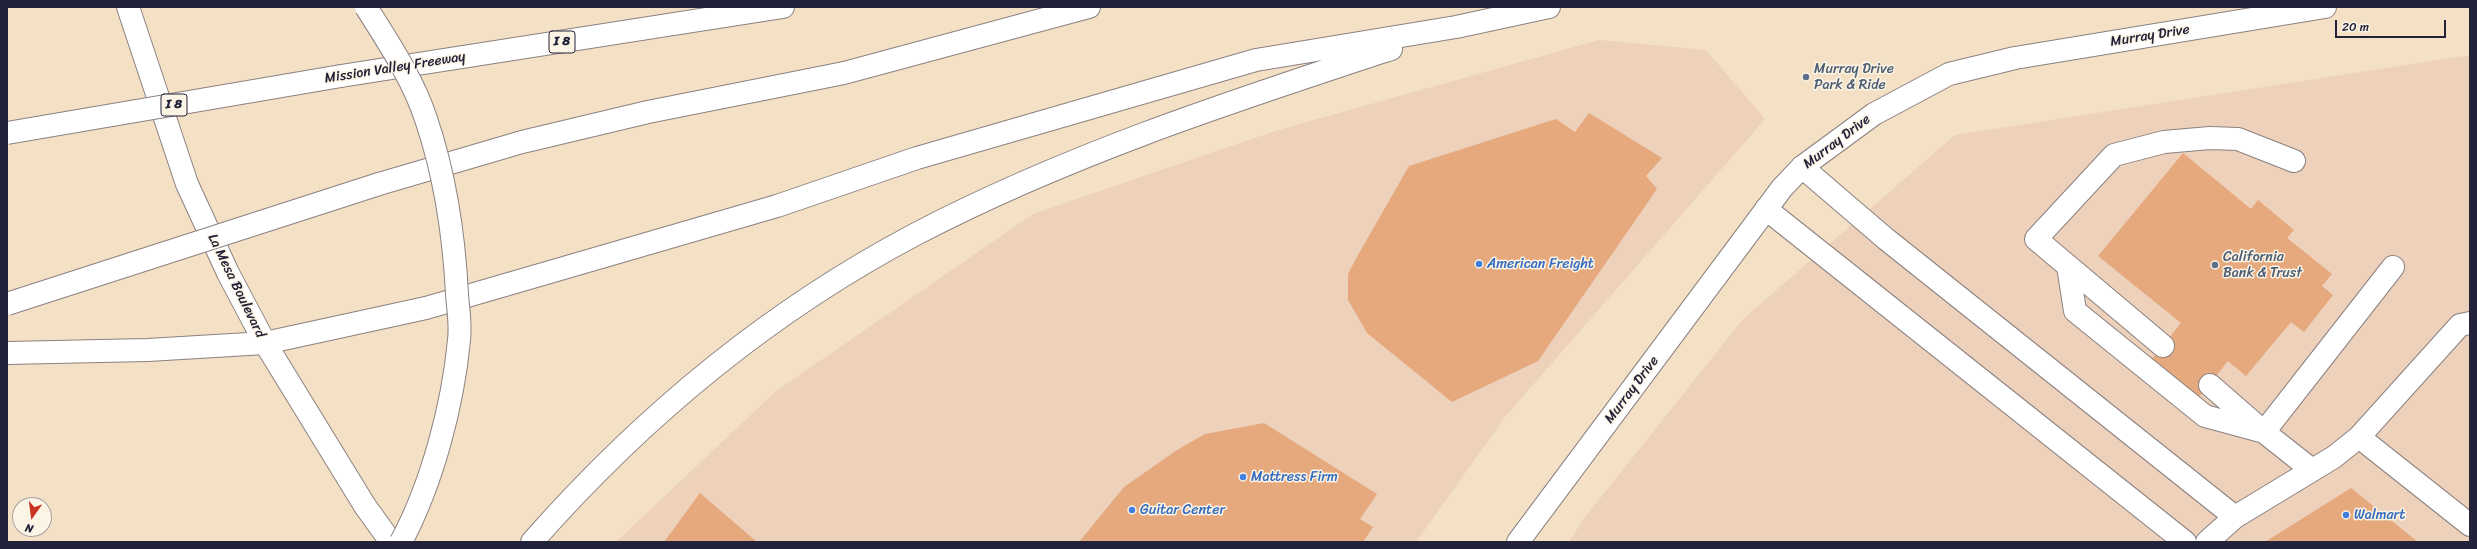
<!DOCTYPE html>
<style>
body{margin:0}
#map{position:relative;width:2477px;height:549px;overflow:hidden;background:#f4e0c4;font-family:Sriracha,sans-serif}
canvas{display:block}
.frame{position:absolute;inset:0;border:8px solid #22223b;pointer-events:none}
.north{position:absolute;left:12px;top:497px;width:40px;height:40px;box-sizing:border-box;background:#fcf5e5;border:1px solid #a5a1a1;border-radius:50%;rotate:194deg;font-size:11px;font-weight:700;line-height:16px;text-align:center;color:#22223b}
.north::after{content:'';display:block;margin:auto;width:14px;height:18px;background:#c8321e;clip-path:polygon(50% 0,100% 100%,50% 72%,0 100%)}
.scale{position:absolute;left:2335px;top:20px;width:111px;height:18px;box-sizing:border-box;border:2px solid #22223b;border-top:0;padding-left:5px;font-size:12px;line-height:14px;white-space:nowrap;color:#22223b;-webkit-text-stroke:3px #fcf5e5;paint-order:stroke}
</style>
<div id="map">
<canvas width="2477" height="549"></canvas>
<div class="frame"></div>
<div class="north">N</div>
<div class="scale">20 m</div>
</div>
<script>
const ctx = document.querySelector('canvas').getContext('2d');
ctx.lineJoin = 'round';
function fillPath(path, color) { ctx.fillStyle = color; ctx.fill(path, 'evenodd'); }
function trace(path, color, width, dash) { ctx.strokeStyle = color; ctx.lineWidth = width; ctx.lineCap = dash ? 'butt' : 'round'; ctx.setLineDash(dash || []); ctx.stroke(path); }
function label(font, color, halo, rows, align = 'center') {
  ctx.font = font + ' Sriracha,sans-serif'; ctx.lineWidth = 3; ctx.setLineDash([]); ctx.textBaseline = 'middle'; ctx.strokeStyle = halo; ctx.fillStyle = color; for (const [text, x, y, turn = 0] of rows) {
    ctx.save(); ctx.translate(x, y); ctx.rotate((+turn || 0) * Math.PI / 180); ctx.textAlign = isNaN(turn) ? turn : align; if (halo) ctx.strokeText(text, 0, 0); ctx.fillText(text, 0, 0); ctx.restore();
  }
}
fillPath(new Path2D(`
 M1599,40L1706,50L1765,119L1505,417L1416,542H616L775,392L1033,214L1275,131Z
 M2470,55V542H1569L1583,520L1743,319L1955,135Z`), '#edd1ba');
fillPath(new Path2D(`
 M1589,113L1662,158L1646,176L1657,189L1538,361L1452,402L1367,333L1348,300V274L1358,255L1409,166L1556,119L1575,132Z
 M2183,153L2251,209L2258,200L2294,230L2287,238L2332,274L2322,286L2333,295L2304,332L2291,322L2246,376L2228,361L2195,402L2148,364L2181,323L2098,256Z
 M1264,423L1377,494L1360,519L1373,527L1363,542H1079L1124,487L1177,450L1205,434Z
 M2351,488L2418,542H2265Z
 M700,493L757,542H664Z`), '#e6a97e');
const lane = new Path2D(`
 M1802,167L1886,239L2235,517
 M1766,209L2185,542
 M2068,266L2075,311L2205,416L2264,432
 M2163,346L2036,239L2114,155L2164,142L2210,138L2238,139L2294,161
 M2210,385L2264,432L2312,470
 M2264,432L2393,267
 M2359,437L2470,525
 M2207,542L2235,517L2334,457L2359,437L2460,325L2470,323`);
const secondary = new Path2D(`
 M265,343L365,506L391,542
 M1518,542L1782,188L1802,167L1874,114L1949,74L2015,58L2325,7`);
const primary = new Path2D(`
 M128,7L187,184L228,273L265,343`);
const highway = new Path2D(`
 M341,76L783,7
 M379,184L522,142L648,112L844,73L1089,7
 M7,353L148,350L265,343L426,308L777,206L917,158L1256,60L1456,27L1549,7
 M532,542C642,417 768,312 916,234C1067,155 1230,102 1391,49`);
trace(lane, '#8b8180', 24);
trace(secondary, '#8b8180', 24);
trace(primary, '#8b8180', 24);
trace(highway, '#8b8180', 24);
trace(lane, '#fff', 22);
trace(secondary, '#fff', 22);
trace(primary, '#fff', 22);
trace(highway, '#fff', 22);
const highwayBridge = new Path2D(`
 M366,7C388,42 413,79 426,119C445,175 454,235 457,294C458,309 461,325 459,340C453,405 432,484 401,542
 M7,133L341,76
 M7,304L379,184`);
trace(highwayBridge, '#8b8180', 24, []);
trace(highwayBridge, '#fff', 22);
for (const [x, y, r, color] of [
 [1806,77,4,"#5c6f8a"],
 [1479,264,4,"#3f7fe0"],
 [2215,265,4,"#5c6f8a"],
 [1243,477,4,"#3f7fe0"],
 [1132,510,4,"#3f7fe0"],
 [2346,515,4,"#3f7fe0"]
]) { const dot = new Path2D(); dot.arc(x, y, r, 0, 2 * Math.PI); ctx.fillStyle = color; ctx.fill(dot); trace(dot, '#fcf5e5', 1.5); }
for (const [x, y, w] of [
 [562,42,26],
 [174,105,26]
]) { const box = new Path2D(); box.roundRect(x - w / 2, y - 11, w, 22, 3); ctx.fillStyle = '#fcf5e5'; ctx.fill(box); trace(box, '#22223b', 1); }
label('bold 13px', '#22223b', null, [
 ["I 8",562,42],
 ["I 8",174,105]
]);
label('14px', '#22223b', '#fcf5e5', [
 ["Murray Drive",2150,36,-9],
 ["Mission Valley Freeway",395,68,-9],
 ["Murray Drive",1837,142,-37],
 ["La Mesa Boulevard",236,286,64],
 ["Murray Drive",1632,390,-53]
]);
label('14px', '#4e5e75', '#fcf5e5', [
 ["Murray Drive",1814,69],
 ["Park & Ride",1814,85],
 ["California",2223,257],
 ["Bank & Trust",2223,273]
], 'left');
label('14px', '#366cbe', '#fcf5e5', [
 ["American Freight",1487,264],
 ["Mattress Firm",1251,477],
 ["Guitar Center",1140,510],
 ["Walmart",2354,515]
], 'left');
</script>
